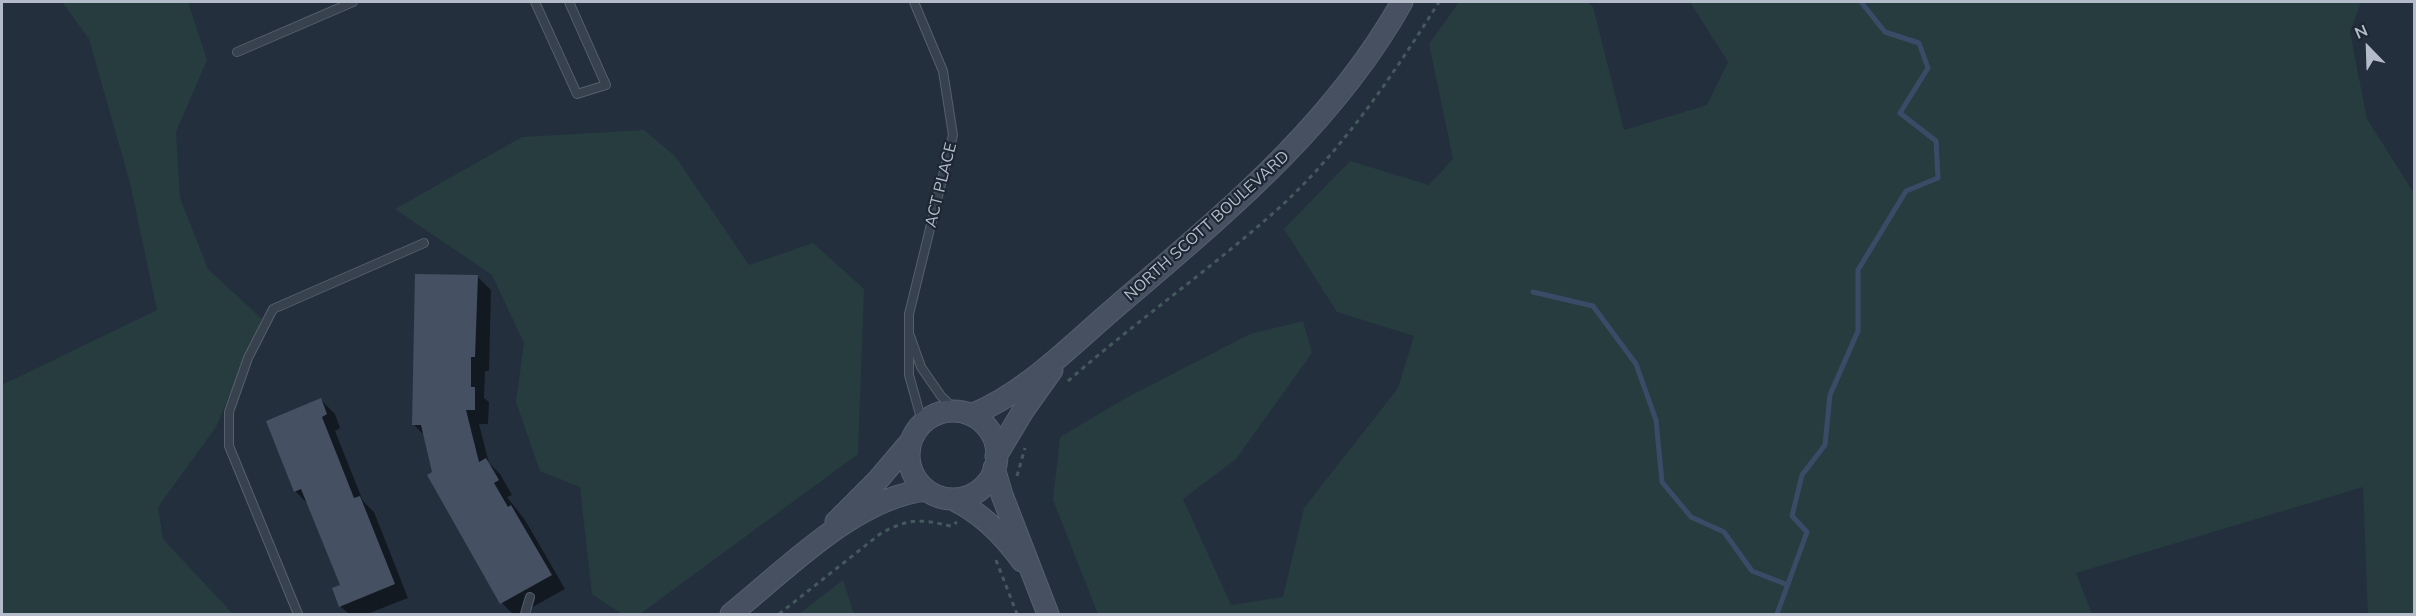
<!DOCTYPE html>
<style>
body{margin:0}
#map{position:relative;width:2416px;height:616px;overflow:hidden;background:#242f3e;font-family:Mulish,sans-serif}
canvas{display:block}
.frame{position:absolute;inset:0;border:3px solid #b4bcc9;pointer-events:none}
.north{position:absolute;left:2338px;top:18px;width:60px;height:60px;-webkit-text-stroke:4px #1d2633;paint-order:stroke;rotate:337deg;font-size:16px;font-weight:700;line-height:24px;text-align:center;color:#b4bcc9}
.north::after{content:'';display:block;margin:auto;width:21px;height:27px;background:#b4bcc9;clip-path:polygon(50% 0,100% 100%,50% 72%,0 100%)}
</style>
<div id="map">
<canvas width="2416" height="616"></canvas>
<div class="frame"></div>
<div class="north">N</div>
</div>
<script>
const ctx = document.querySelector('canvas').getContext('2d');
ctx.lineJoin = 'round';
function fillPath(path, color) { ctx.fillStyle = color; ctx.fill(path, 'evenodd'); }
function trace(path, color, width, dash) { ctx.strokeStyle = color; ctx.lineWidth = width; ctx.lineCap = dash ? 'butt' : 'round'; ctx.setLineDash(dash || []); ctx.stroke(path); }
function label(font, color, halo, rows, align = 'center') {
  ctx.font = font + ' Mulish,sans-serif'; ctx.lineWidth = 4.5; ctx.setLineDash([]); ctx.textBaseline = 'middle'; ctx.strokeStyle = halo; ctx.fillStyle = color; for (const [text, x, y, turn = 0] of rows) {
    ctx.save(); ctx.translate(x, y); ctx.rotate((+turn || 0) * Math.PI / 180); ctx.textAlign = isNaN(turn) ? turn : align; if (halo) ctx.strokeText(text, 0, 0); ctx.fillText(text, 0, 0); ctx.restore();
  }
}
fillPath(new Path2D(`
 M62,2H188L207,60L176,132L180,198L208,269L262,319L216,427L158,507L163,539L233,614H2V385L157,310L130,183L89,39Z
 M1459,2H1587L1593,7L1624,130L1707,105L1728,62L1690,2H2361L2350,32L2367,119L2414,193V614H2368L2363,487L2076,573L2092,614H1098L1053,500L1060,437L1126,398L1250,334L1303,321L1312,353L1236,459L1183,499L1231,605L1283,597L1304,508L1398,388L1414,336L1337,312L1284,229L1350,161L1429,185L1453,159L1429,44Z
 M644,130L675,156L749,265L813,243L864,289L858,454L640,614H622L592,594L580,487L540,471L516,402L524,343L492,275L395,209L522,137Z
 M843,580L854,614H799Z`), '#263c3f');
fillPath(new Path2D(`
 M477,276L491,290L489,371H485L484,398L489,402L488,424H479L489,463L500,474L512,495L507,497L525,520L565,589L520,614H513L502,603L429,476L434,473L425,436L413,424Z
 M321,400L335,414L340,428L335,431L363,501L374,512L408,598L367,614H349L340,606L342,586L308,504L295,491Z`), '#0007');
trace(new Path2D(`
 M1533,292L1593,306L1636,364L1656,420L1662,482L1691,517L1724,532L1752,571L1788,585
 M1777,614L1807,532L1792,516L1802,475L1825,445L1830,395L1858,331V270L1906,191L1938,178L1936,141L1900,113L1928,68L1919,43L1885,32L1861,2`), '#394c67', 5);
fillPath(new Path2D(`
 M415,274L478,275L475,357H471V387H475V410H466L479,462L486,458L499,480L494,483L508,507L511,505L552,575L500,604L427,475L432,472L421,425H412Z
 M321,398L327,414L322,417L354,498L360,496L395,584L339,607L332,588L340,585L301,489L294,492L266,421Z`), '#455162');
const lane = new Path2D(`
 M535,2L577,94L606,85L569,2
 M914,2L943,71L953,135L909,314V375L921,418L920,426
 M237,52L353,2
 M910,336L921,367L941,396L956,411
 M298,614L229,446V412L248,358L273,309L424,243
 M525,614L530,597`);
const secondary = new Path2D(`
 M909 455a44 44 0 1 1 88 0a44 44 0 1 1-88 0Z
 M971,415C1026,393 1071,345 1116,307C1223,215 1332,127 1402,2
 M996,456L1023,411L1052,370
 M994,468L1002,495L1048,614
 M952,499C980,512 1004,536 1022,561
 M836,522L877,481L911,441
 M731,614C785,571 854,498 926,490`);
trace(lane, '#565f6c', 10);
trace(secondary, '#565f6c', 23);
trace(new Path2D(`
 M1068,381C1134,323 1205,273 1270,216C1339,156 1391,78 1439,2
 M1017,476L1025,448
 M996,560L1017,614
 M779,614L880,534C908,518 920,519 951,526L957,522`), '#44595c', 3, [4.5, 4.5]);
trace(lane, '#38414e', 8);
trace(secondary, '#465061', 21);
label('16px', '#b4bcc9', '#1d2633', [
 ["ACT PLACE",941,185,-76],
 ["NORTH SCOTT BOULEVARD",1207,226,-42]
]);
</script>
